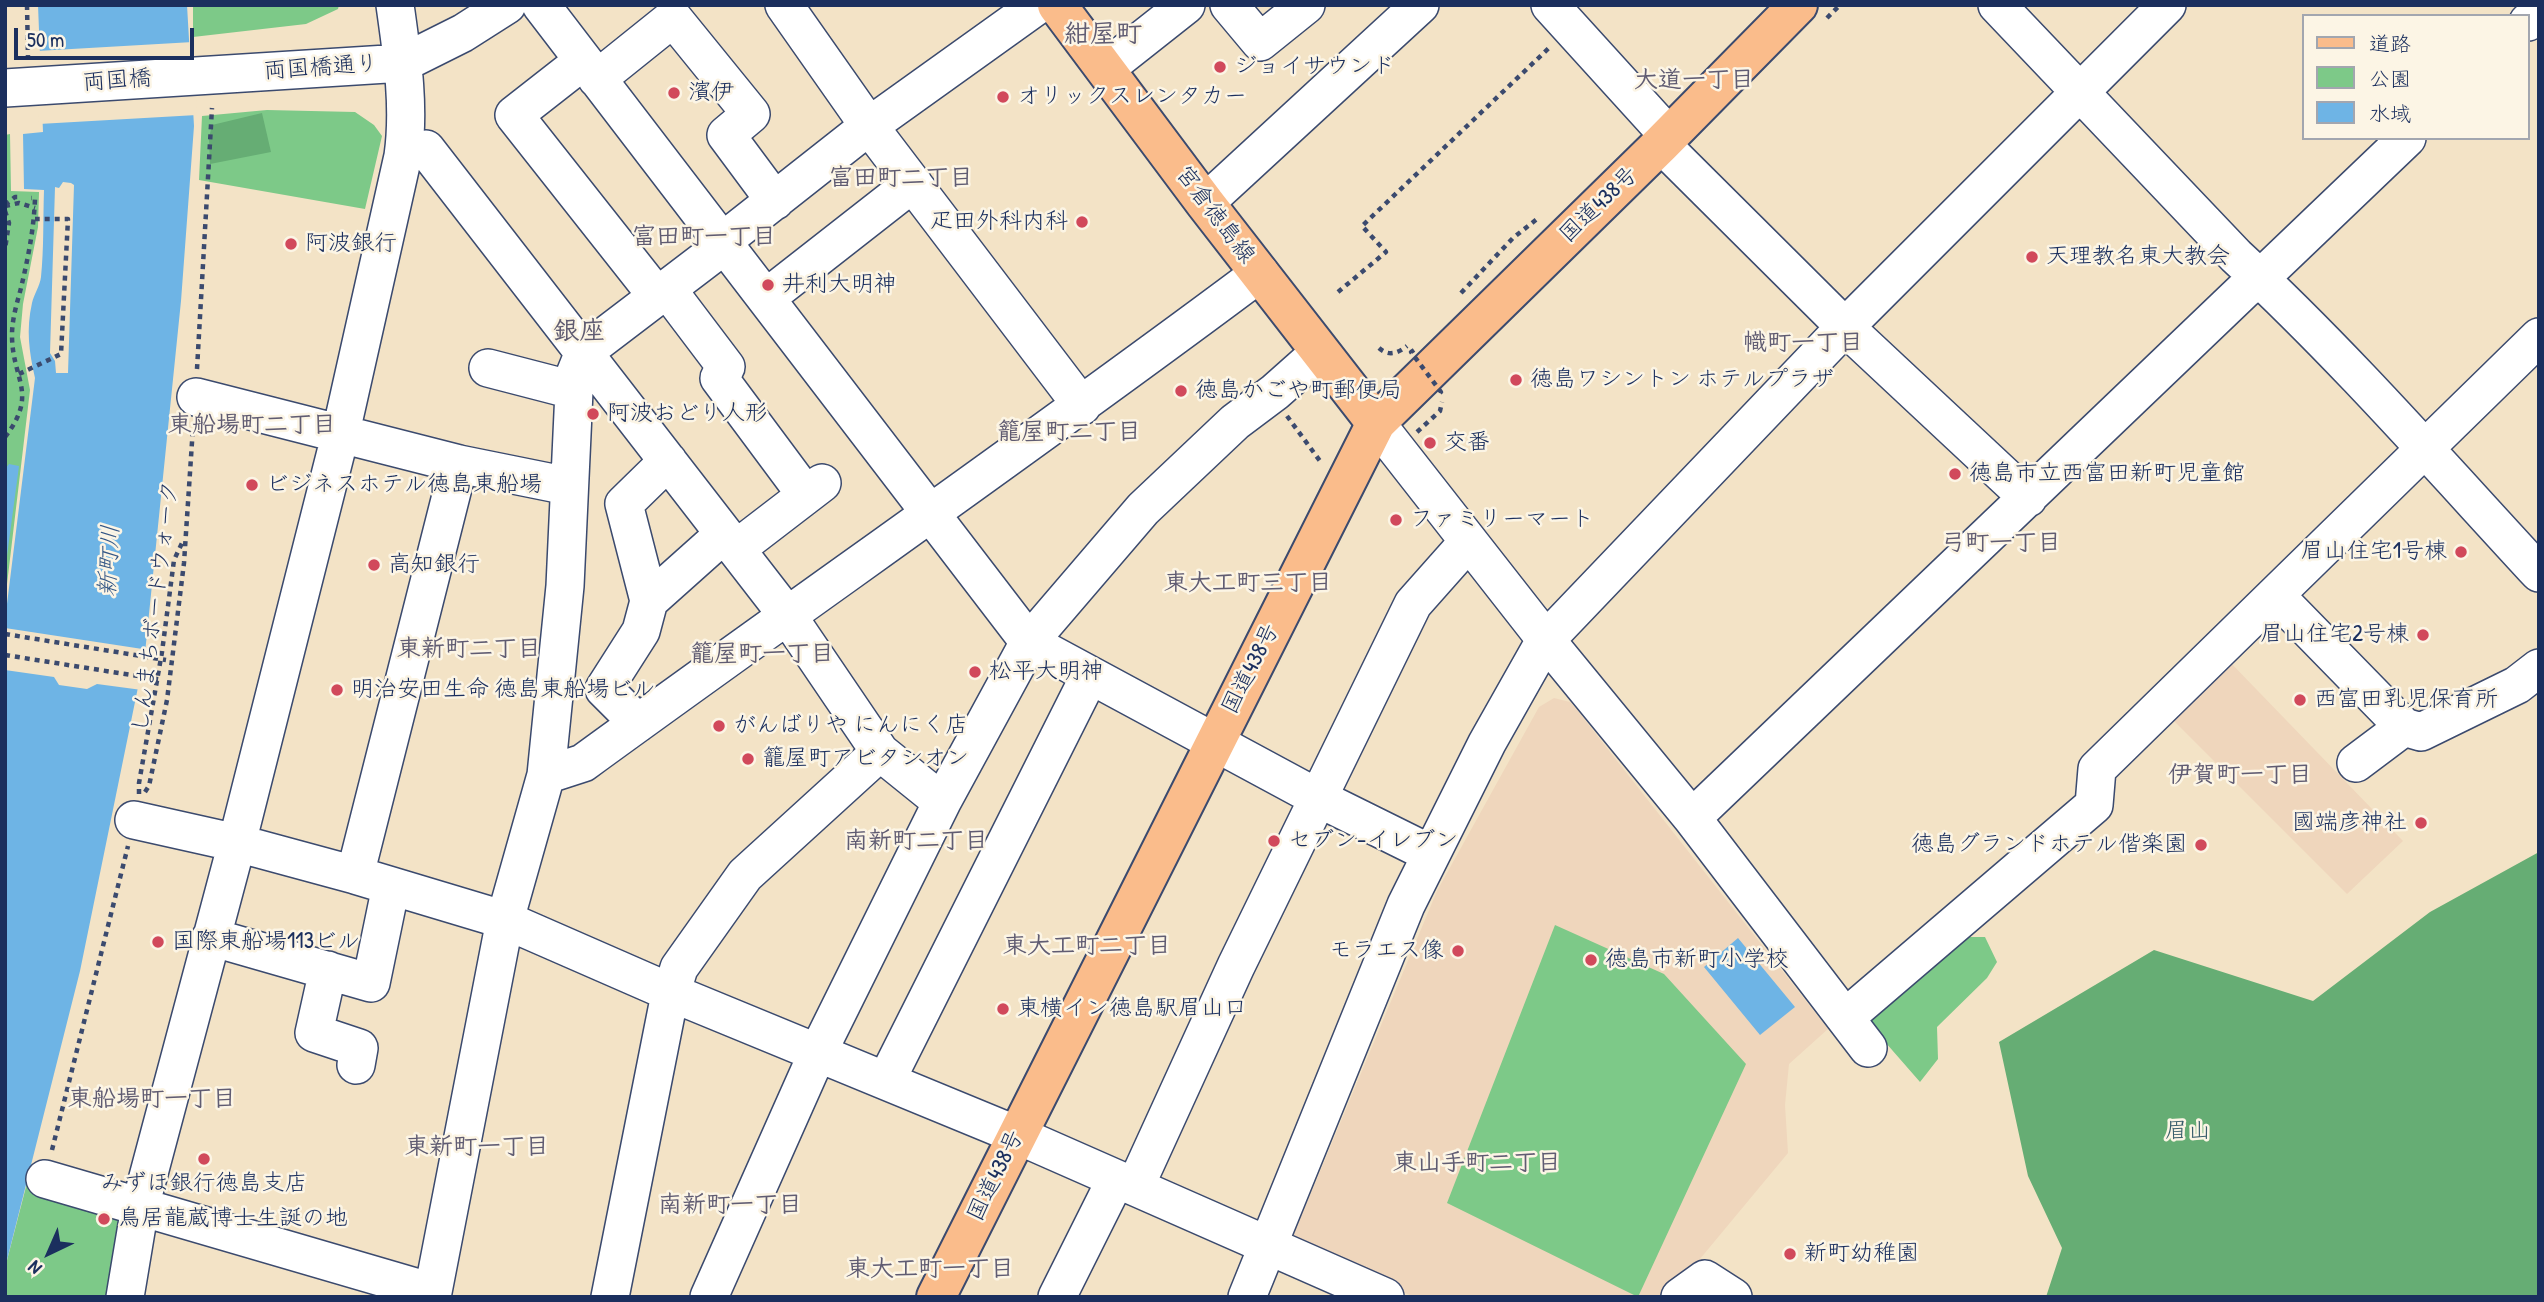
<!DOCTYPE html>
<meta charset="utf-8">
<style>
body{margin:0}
#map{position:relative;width:2544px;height:1302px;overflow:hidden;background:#f3e3c6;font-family:"Patrick Hand","Klee One",sans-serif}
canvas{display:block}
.frame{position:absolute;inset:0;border:7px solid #1b2f5e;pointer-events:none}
.legend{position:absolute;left:2302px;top:14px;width:228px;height:126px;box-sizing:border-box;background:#fcf5e5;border:2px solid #a2a6af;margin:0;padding:9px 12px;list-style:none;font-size:21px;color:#1b2f5e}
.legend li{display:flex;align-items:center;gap:14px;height:35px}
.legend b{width:35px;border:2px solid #a2a6af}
.north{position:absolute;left:14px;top:1218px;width:70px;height:70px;-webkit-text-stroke:5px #fcf5e5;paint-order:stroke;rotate:224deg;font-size:19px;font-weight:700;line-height:28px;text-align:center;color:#1b2f5e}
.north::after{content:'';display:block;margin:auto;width:24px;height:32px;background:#1b2f5e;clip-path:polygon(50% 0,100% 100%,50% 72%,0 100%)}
.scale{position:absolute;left:14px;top:28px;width:180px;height:32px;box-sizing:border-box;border:4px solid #1b2f5e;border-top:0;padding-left:9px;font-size:21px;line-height:24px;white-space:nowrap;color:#1b2f5e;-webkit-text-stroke:5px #fcf5e5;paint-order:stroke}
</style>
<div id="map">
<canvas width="2544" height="1302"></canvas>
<div class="frame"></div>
<ul class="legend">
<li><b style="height:9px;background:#fabc8b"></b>道路</li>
<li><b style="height:19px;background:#7dc988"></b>公園</li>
<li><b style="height:19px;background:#6eb4e5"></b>水域</li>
</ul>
<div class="north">N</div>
<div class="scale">50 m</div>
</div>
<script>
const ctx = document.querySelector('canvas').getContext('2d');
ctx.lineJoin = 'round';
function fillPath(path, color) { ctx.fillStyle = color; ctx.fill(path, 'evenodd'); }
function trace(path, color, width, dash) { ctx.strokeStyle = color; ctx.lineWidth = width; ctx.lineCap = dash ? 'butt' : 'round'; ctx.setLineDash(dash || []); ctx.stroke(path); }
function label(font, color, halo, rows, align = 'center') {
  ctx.font = font + ' "Patrick Hand","Klee One",sans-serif'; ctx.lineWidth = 5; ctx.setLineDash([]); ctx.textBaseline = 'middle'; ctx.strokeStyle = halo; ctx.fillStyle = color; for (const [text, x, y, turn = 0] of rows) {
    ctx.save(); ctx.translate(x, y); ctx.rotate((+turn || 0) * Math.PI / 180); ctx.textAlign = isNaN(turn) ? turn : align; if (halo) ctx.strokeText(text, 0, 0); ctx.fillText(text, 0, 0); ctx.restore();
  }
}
fillPath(new Path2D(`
 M2228,660L2403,841L2347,894L2173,720Z
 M1554,698L1570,702L1577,710L1828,1029L1789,1064L1785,1105L1788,1153L1675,1289L1664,1297H1414L1291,1241L1437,891L1539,707Z`), '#efd6bc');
fillPath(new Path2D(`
 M193,5H339L338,9L306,24L193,37Z
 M267,110L355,112L374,125L382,136L365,209L199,180L202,116Z
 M10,134L11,191L39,192L38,227L23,304L20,337L30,390L5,601V135Z
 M1555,925L1664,974L1746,1064L1638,1297L1447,1203Z
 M1961,937H1985L1997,962L1987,978L1937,1027L1938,1059L1920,1082L1865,1019Z
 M28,1179L125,1214L110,1297H5V1268Z`), '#7dc988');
fillPath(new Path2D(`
 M262,113L271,152L210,164L209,138L212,125Z
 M2539,852V1297H2046L2062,1248L2028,1176L1999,1042L2154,950L2313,1001L2430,912Z`), '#66ad74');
fillPath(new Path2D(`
 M38,5H187L194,126L181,301L145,653L80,971L5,1268V620L35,378C29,351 26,330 32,303C34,294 40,286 41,277C44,248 43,219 44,190L24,189L23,134L43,132Z
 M9,464L19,466L5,571V469Z
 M1738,938L1795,1007L1760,1035L1704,967Z`), '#6eb4e5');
fillPath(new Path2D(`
 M193,42L197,115L39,124L37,51Z
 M63,182L71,183L74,185L68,373H56L55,361L50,353L55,187L59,188Z
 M5,628L149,650L142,690L97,684L87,689L59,685L54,677L5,670Z`), '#f3e3c6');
const minor = new Path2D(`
 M541,5L1029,642L1320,799L1431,854
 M784,5L869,126L1082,406
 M1229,5L1260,42L1306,5
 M1550,5L1669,136
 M1997,5L2236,256C2343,355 2440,466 2539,573
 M2528,22L2539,12
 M583,61L514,115L657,296
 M1105,69L1186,5
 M597,79L673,18L751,114L726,135L775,201
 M5,88L403,63L463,33L507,5
 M1661,144L1845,327L2028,498
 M426,149L787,615L880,752L942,802
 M1205,203L1420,5
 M667,289L726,367L719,378L806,495
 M766,298L913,183
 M488,368L569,389L584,352L714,253L723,241L869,126L1038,5
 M196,397L459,464L568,486
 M1376,423L1546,640L1692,818L1868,1048
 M736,549L822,483
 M2275,595L2404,727L2421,732L2517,685L2539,668
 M649,601L724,534
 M638,723L604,689L641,631L649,601L624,504L668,461
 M2356,763L2404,727
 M546,775L565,586L574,391L580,367
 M1692,818L2244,290L2271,268L2407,138
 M134,820L237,843L355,875L505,920L672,993L1017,1135L1385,1297
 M355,875L459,464
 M211,937L371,983L391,886
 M328,970L314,1033L359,1048L356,1065
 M1846,1017L2094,805L2097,769L2539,337
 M886,1081L1089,677
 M45,1179L432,1292
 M1135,1187L1236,966L1413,604L1468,542
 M125,1297L140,1207L237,843L341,432L403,156C410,106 402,55 395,5
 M432,1297L505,920L546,775L583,763C808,599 1037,440 1260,273
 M610,1297L668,1004L679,968L745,875L880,752
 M709,1297L818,1052L942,802L1029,642L1143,509L1235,422L1275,392L1320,352
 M1057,1297L1116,1179
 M1247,1297L1406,905L1487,743L1544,642L1845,327L2167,5
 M1680,1297L1705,1279L1733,1297`);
const major = new Path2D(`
 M1057,5L1205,203L1376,423`);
const highway = new Path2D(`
 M936,1297L1376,423L1661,144L1798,5`);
trace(minor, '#3b4a6e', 40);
trace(major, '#3b4a6e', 42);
trace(highway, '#3b4a6e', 42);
trace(new Path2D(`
 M27,5L28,58
 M1827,18L1840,5
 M5,205L15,197H21
 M5,206L19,203L35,208
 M5,211L9,223L5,249
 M1338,292L1386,252L1362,226L1551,46
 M1461,293L1513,238L1537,219
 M1379,348C1389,357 1398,353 1407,346
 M197,369L212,108
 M19,374L61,354L68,219H35
 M1287,416L1320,461
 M1417,432L1440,411L1442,402
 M5,437C39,393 12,380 12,335C12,319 17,303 21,288C28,258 34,229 35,198H31
 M145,792L149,786L167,700L172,660L184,563L193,427
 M139,794V783L162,652L174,560L183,541
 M52,1150L128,846`), '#3b4a6e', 4.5, [5, 5]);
trace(minor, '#fff', 37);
trace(major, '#fabc8b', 38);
trace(highway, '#fabc8b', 38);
trace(new Path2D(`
 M1414,350L1411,352L1441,392L1438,395
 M5,634L166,660
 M5,655L163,680`), '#3b4a6e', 4.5, [5, 5]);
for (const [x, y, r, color] of [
 [1220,67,7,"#d1495b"],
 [674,93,7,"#d1495b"],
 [1003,97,7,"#d1495b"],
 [1082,222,7,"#d1495b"],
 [291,244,7,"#d1495b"],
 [2032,257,7,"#d1495b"],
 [768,285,7,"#d1495b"],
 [1516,380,7,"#d1495b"],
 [1181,391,7,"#d1495b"],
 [593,414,7,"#d1495b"],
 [1430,443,7,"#d1495b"],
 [1955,474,7,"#d1495b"],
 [252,485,7,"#d1495b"],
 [1396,520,7,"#d1495b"],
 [2461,552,7,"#d1495b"],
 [374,565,7,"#d1495b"],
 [2423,635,7,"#d1495b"],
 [975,672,7,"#d1495b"],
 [337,690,7,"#d1495b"],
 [2300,700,7,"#d1495b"],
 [719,726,7,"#d1495b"],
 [748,759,7,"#d1495b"],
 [2421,823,7,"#d1495b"],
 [1274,841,7,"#d1495b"],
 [2201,845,7,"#d1495b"],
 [158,942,7,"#d1495b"],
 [1458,951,7,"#d1495b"],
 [1591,960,7,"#d1495b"],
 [1003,1009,7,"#d1495b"],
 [204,1159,7,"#d1495b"],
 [104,1219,7,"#d1495b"],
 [1790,1254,7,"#d1495b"]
]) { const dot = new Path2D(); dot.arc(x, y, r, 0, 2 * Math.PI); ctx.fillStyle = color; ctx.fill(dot); trace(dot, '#fcf5e5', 2.5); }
label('23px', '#1b2f5e', '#fcf5e5', [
 ["ジョイサウンド",1234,67],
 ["濱伊",688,93],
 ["オリックスレンタカー",1017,97],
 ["疋田外科内科",1068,222,"right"],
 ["阿波銀行",305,244],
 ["天理教名東大教会",2046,257],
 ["井利大明神",782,285],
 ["徳島ワシントン ホテルプラザ",1530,380],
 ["徳島かごや町郵便局",1195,391],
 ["阿波おどり人形",607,414],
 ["交番",1444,443],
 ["徳島市立西富田新町児童館",1969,474],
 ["ビジネスホテル徳島東船場",266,485],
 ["ファミリーマート",1410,520],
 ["眉山住宅1号棟",2447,552,"right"],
 ["高知銀行",388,565],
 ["眉山住宅2号棟",2409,635,"right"],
 ["松平大明神",989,672],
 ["明治安田生命 徳島東船場ビル",351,690],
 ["西富田乳児保育所",2314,700],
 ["がんばりや にんにく店",733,726],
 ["籠屋町アビタシオン",762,759],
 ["國端彦神社",2407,823,"right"],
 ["セブン-イレブン",1288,841],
 ["徳島グランドホテル偕楽園",2187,845,"right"],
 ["国際東船場113ビル",172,942],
 ["モラエス像",1444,951,"right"],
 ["徳島市新町小学校",1605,960],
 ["東横イン徳島駅眉山口",1017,1009],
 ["みずほ銀行徳島支店",204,1184,"center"],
 ["鳥居龍蔵博士生誕の地",118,1219],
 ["新町幼稚園",1804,1254]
], 'left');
label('23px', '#1b2f5e', '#fcf5e5', [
 ["両国橋通り",321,68,-4],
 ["両国橋",117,81,-4],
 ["国道438号",1599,205,-44],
 ["宮倉徳島線",1215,215,53],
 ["しんまちボードウォーク",156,607,-83],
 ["国道438号",1251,669,-63],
 ["国道438号",996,1176,-64]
]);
label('23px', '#385d6b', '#fcf5e5', [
 ["眉山",2188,1132]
]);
label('bold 24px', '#605c72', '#fcf5e5', [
 ["大道一丁目",1694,81],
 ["富田町二丁目",901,179],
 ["富田町一丁目",704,238],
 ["幟町一丁目",1803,344],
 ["東船場町二丁目",252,426],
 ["籠屋町二丁目",1069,433],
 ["弓町一丁目",2001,544],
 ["東大工町三丁目",1248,584],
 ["東新町二丁目",469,650],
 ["籠屋町一丁目",762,655],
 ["伊賀町一丁目",2240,776],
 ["南新町二丁目",916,842],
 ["東大工町二丁目",1087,947],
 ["東船場町一丁目",152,1100],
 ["東新町一丁目",477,1148],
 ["東山手町二丁目",1477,1164],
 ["南新町一丁目",730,1206],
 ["東大工町一丁目",930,1270]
]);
label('italic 24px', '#345786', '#fcf5e5', [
 ["新町川",110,561,-87]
]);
label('bold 26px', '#605c72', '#fcf5e5', [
 ["紺屋町",1103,35],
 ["銀座",579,332]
]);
</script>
